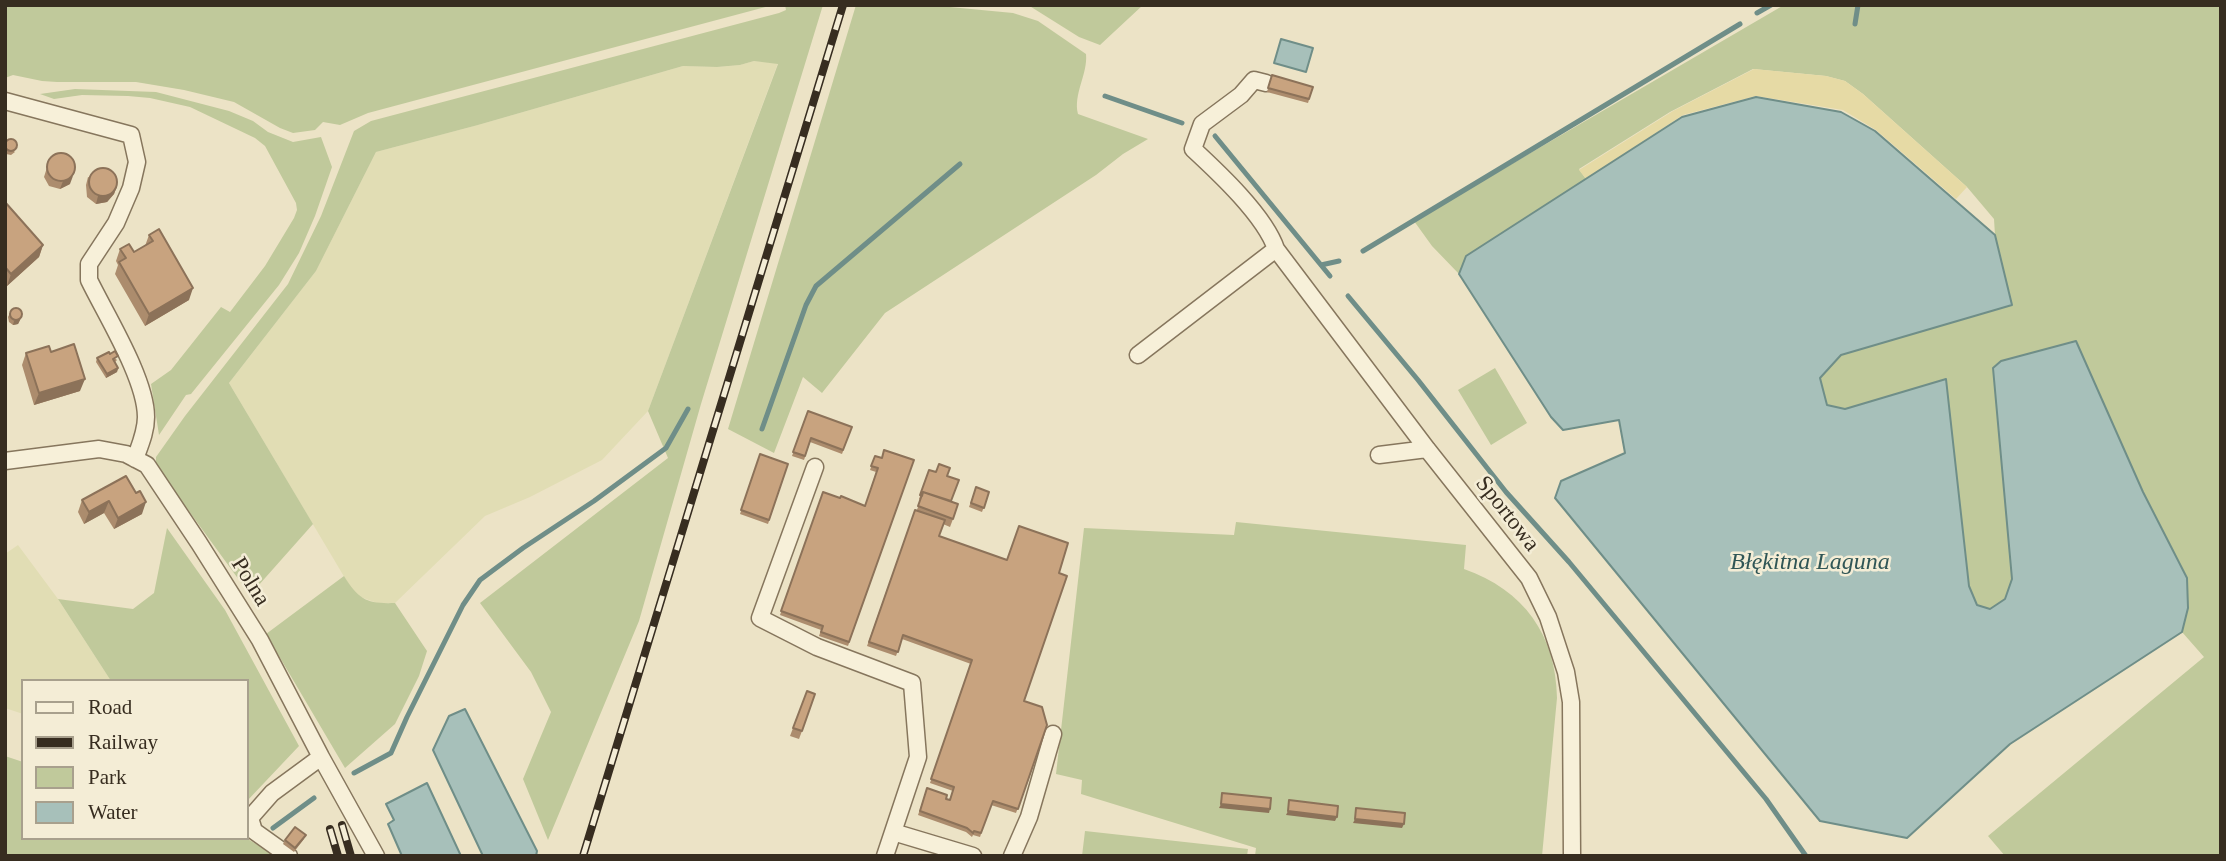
<!DOCTYPE html>
<meta charset="utf-8">
<style>
body{margin:0}
#map{position:relative;width:2226px;height:861px;overflow:hidden;background:#ece3c6;font-family:"Times New Roman",serif}
canvas{display:block}
.frame{position:absolute;inset:0;border:7px solid #372d20;pointer-events:none}
.legend{position:absolute;left:21px;top:679px;width:228px;height:161px;box-sizing:border-box;background:#f4edd6;border:2px solid #a8a08d;margin:0;padding:9px 12px;list-style:none;font-size:21px;color:#372d20}
.legend li{display:flex;align-items:center;gap:14px;height:35px}
.legend b{width:35px;border:2px solid #a8a08d}
</style>
<div id="map">
<canvas width="2226" height="861"></canvas>
<div class="frame"></div>
<ul class="legend">
<li><b style="height:9px;background:#f7f0d9"></b>Road</li>
<li><b style="height:9px;background:#372d20"></b>Railway</li>
<li><b style="height:19px;background:#c0c99b"></b>Park</li>
<li><b style="height:19px;background:#a7c0ba"></b>Water</li>
</ul>
</div>
<script>
const ctx = document.querySelector('canvas').getContext('2d');
ctx.lineJoin = 'round';
function fillPath(path, color) { ctx.fillStyle = color; ctx.fill(path, 'evenodd'); }
function trace(path, color, width, dash) { ctx.strokeStyle = color; ctx.lineWidth = width; ctx.lineCap = dash ? 'butt' : 'round'; ctx.setLineDash(dash || []); ctx.stroke(path); }
function label(font, color, halo, rows, align = 'center') {
  ctx.font = font + ' "Times New Roman",serif'; ctx.lineWidth = 5; ctx.setLineDash([]); ctx.textBaseline = 'middle'; ctx.strokeStyle = halo; ctx.fillStyle = color; for (const [text, x, y, turn = 0] of rows) {
    ctx.save(); ctx.translate(x, y); ctx.rotate((+turn || 0) * Math.PI / 180); ctx.textAlign = isNaN(turn) ? turn : align; if (halo) ctx.strokeText(text, 0, 0); ctx.fillText(text, 0, 0); ctx.restore();
  }
}
fillPath(new Path2D(`
 M754,61L778,63L648,411L602,460L530,497L485,516L395,603H377L355,595L229,383L316,271L376,152L478,125L683,66L717,67L740,65Z
 M18,545L58,599L111,681H23V714L5,708V554Z`), '#e1ddb4');
fillPath(new Path2D(`
 M5,5H773L368,113L340,125L323,122L315,130L293,133L280,128L234,102L184,90L136,82H57L42,81L13,75L5,78Z
 M785,5H823L701,404L639,621L548,840L523,779L551,712L531,672L480,603L668,458L648,411L778,64L754,61L740,65L717,67L683,66L478,125L376,152L316,271L229,383L313,524L250,595L156,466V457L185,416L288,284L321,216L354,131L371,121L779,13L786,10Z
 M856,5H929L1013,13L1038,21L1086,54C1088,74 1073,94 1078,114L1148,139L1123,154L1096,175L885,313L822,393L803,377L774,453L728,429Z
 M1028,5H1143L1100,45L1079,37Z
 M1784,5H2221V856H2005L1988,836L2204,657L2182,632L2188,608L2187,577L2143,492L2115,431L1993,369L2012,580L2005,599L1990,609L1977,605L1969,586L1946,379L1845,409L1827,405L1820,378L1841,355L2012,305L1995,235L1994,219L1967,187L1863,94L1845,81L1826,76L1753,69L1670,112L1579,169L1586,179L1466,256L1459,274L1432,246L1414,221Z
 M75,89L156,92L229,111L253,121L268,132L293,142L321,137L332,167L315,216L299,253L279,285L191,394L186,395L159,435L151,384L171,370L221,307L230,312L265,266L294,218L297,210L296,203L265,146L255,138L190,107L150,98L128,96L82,95L54,99L40,94Z
 M1495,368L1527,423L1491,445L1458,390Z
 M1236,522L1466,545L1464,569C1524,590 1556,635 1557,698L1542,856H1255L1256,848L1081,794L1082,780L1056,774L1084,528L1234,535Z
 M167,528L225,610L299,746L247,801V681H111L58,599L133,609L154,593Z
 M344,576C359,600 367,604 395,603L427,651L419,676L395,724L345,768L266,634Z
 M5,756L23,762V838H246L276,856H5Z
 M1085,831L1248,849L1247,856H1082Z`), '#c0c99b');
fillPath(new Path2D(`
 M1754,69L1826,76L1845,81L1863,94L1967,187L1956,199L1876,130L1843,110L1756,96L1683,115L1586,179L1579,170L1673,111Z`), '#e6daa5');
const water = new Path2D(`
 M1281,39L1313,48L1306,72L1274,63Z
 M1756,97L1841,112L1875,131L1995,235L2012,305L1841,355L1820,378L1827,405L1845,409L1946,379L1969,586L1977,605L1990,609L2005,599L2012,579L1993,368L2001,361L2076,341L2143,492L2187,578L2188,608L2182,632L2010,744L1907,838L1820,821L1555,498L1561,481L1625,453L1619,420L1563,430L1551,417L1459,274L1466,256L1682,117Z
 M465,709L537,851L536,856H483L433,750L449,716Z
 M427,783L461,856H402L388,824L394,820L386,804Z`);
fillPath(water, '#a7c0ba');
trace(water, '#6f8e88', 2);
trace(new Path2D(`
 M1757,13L1771,5
 M1855,24L1858,5
 M1105,96L1182,123
 M1215,136L1330,276
 M1363,251L1740,24
 M1321,265L1339,261
 M1348,296L1418,380L1506,492L1569,562L1766,799L1806,856
 M762,429L806,305L816,286L960,164
 M354,773L391,753L407,717L463,605L480,580L523,548L594,501L666,448L688,409
 M273,828L314,798`), '#6f8e88', 5);
const minor = new Path2D(`
 M1266,83L1254,80L1241,95L1202,124L1193,149C1219,173 1265,216 1276,249L1427,449L1529,578L1548,617L1566,672L1571,702L1572,856
 M5,101L131,135L137,162L131,188L116,223L89,264V280C106,315 146,379 146,417C146,432 140,445 135,459
 M1138,355L1276,249
 M1379,455L1427,449
 M5,461L99,449L126,454L147,465L199,543L260,640L321,757L376,856
 M815,467L760,618L817,647L912,683L918,757L885,856
 M893,832L973,856
 M289,856L254,831L250,818L272,793L321,757
 M1012,856L1029,817L1053,734`);
trace(minor, '#86765d', 19);
trace(minor, '#f7f0d9', 16);
const rail = new Path2D(`
 M342,825L351,856
 M330,829L338,856
 M583,856L843,5`);
trace(rail, '#372d20', 8);
trace(rail, '#f4edd6', 5, [16]);
fillPath(new Path2D(`
 M1272,75L1313,87L1308,103L1267,92Z
 M5,144L15,152L11,155L6,154Z
 M50,158L70,184L60,189L49,186L44,177Z
 M88,177L117,186L114,194L107,202L96,204L87,197L86,185Z
 M5,202L43,245L39,257L7,286L5,284Z
 M149,235L189,300L145,326L115,274L118,265L116,261L120,249L134,252L145,246Z
 M10,313L20,320L18,324L13,325L9,322L8,317Z
 M51,352L80,391L34,405L22,365L26,353Z
 M110,354L117,360L115,362L118,368L117,372L106,378L96,362L97,358Z
 M808,411L852,427L842,454L810,442L804,460L792,456Z
 M760,454L788,464L768,524L740,514Z
 M875,456L882,458L914,460L848,646L819,636L821,630L780,615L823,492L865,506L876,472L870,470Z
 M929,470L947,476L953,519L950,527L943,524L939,536L1007,560L1059,573L1024,701L1047,725L1016,813L991,805L980,837L973,835L972,837L966,832L918,815L927,788L950,800L953,791L930,783L971,664L902,639L896,656L867,646L915,510H917L920,500L919,499Z
 M126,476L142,514L114,529L104,513L84,524L78,512L82,500Z
 M976,487L989,492L982,512L969,507Z
 M807,691L802,731L799,739L790,736Z
 M304,839L294,852L283,844L285,840Z`), '#ac8c6d');
fillPath(new Path2D(`
 M73,176L70,184L60,189L63,181Z
 M117,186L114,194L107,202L96,204L98,196Z
 M43,245L39,257L7,286L11,274Z
 M193,288L189,300L145,326L149,314Z
 M22,316L18,324L13,325L14,321Z
 M118,368L117,372L106,378L107,374Z
 M85,379L80,391L34,405L39,393Z
 M109,501L104,513L84,524L89,512Z
 M146,502L142,514L114,529L118,518Z
 M1221,804L1270,809L1269,813L1219,808Z
 M1288,811L1337,817L1335,821L1286,815Z
 M1355,819L1404,824L1402,828L1353,823Z`), '#8c7259');
const building = new Path2D(`
 M1272,75L1313,87L1309,99L1268,88Z
 M5 145a6 6 0 1 1 12 0a6 6 0 1 1-12 0Z
 M47 167a14 14 0 1 1 28 0a14 14 0 1 1-28 0Z
 M89 182a14 14 0 1 1 28 0a14 14 0 1 1-28 0Z
 M5,202L43,245L11,274L5,267Z
 M159,229L193,288L149,314L119,262L126,258L120,249L129,244L134,252L153,241L149,235Z
 M10 314a6 6 0 1 1 12 0a6 6 0 1 1-12 0Z
 M74,344L85,379L39,393L26,353L49,346L51,352Z
 M115,351L118,356L113,359L118,368L107,374L97,358L109,352L110,354Z
 M808,411L852,427L843,450L811,438L805,456L793,452Z
 M884,450L914,460L849,642L821,632L823,626L781,611L823,492L840,498L841,496L865,506L878,468L871,466L875,456L882,458Z
 M760,454L788,464L769,520L741,510Z
 M939,464L950,468L947,476L959,480L951,501L923,492L922,496L920,495L929,470L936,472Z
 M126,476L136,493L140,491L146,502L118,518L109,501L89,512L82,500Z
 M976,487L989,492L984,508L971,503Z
 M923,492L958,504L953,519L918,506Z
 M915,510L945,520L939,536L1007,560L1019,526L1068,543L1059,573L1067,576L1024,701L1042,707L1047,725L1018,809L993,801L981,833L974,831L973,833L967,828L920,811L927,788L947,795L946,799L950,800L954,787L931,779L972,660L903,635L898,652L869,642Z
 M807,691L815,694L802,731L793,728Z
 M1222,793L1271,798L1270,809L1221,804Z
 M1289,800L1338,806L1337,817L1288,811Z
 M1356,808L1405,813L1404,824L1355,819Z
 M295,827L306,835L295,848L285,840Z`);
fillPath(building, '#c8a37f');
trace(building, '#8c7259', 2);
label('23px', '#372d20', '#f4edd6', [
 ["Sportowa",1507,514,52],
 ["Polna",250,582,58]
]);
label('italic 24px', '#305656', '#f4edd6', [
 ["Błękitna Laguna",1810,563]
]);
</script>
